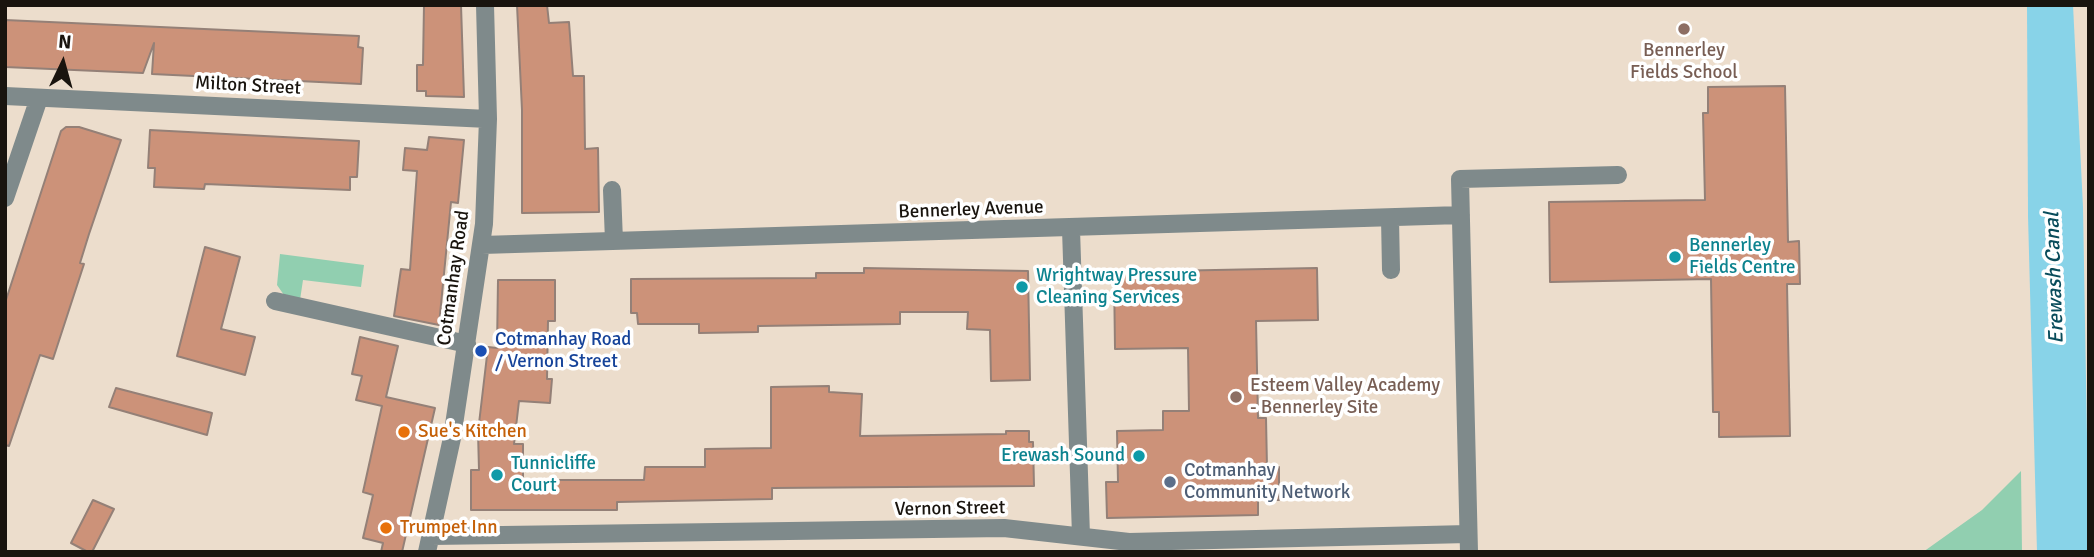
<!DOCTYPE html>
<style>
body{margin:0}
#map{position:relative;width:2094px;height:557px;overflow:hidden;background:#ecddcc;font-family:Signika,sans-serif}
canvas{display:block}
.frame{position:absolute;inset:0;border:7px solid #19140e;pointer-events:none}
.north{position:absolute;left:28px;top:28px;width:70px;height:70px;-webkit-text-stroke:5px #fff;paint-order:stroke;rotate:5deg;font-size:19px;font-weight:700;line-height:28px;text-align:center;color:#19140e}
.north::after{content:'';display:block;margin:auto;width:24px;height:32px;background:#19140e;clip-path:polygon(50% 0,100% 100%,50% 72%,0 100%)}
</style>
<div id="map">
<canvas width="2094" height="557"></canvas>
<div class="frame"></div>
<div class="north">N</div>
</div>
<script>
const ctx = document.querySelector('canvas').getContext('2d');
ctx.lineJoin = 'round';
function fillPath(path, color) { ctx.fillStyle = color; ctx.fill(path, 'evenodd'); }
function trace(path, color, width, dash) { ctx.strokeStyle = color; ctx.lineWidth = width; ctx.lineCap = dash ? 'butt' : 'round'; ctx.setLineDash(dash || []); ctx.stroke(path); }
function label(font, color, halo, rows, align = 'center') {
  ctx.font = font + ' Signika,sans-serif'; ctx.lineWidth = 7; ctx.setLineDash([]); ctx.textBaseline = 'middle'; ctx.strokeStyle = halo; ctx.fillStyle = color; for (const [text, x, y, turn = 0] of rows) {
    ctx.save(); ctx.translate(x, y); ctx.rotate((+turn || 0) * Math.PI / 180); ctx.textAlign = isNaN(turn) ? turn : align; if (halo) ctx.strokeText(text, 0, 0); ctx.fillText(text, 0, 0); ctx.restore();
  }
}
fillPath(new Path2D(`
 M280,254L364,265L361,287L303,280L300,300L284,295L277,285Z
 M2021,471L2022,552H1923L1982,510Z`), '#91cfb0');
fillPath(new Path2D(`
 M2027,5H2073L2083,207L2089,552H2037L2028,216Z`), '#88d3e8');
const building = new Path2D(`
 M424,5H461L464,97L426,96V91H417V65H423Z
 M517,5H547L549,23L569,22L573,76H584L585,149L598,148L599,212L522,213V110Z
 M5,20L359,36L358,47L363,48L361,84L152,74L154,43L143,73L5,67Z
 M1785,86L1788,242L1799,241L1800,284H1787L1790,436L1719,437V412H1713L1711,279L1550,282L1549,202L1705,200L1703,113H1708V87Z
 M66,127H79L121,140L89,234L80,263L84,264L53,359L40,355L9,446L5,445V303L61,131Z
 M150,130L359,141L357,177H350V190L205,184L204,189L154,187L155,168H148Z
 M429,137L464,140L458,203L451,202L439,325L394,316L401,269L410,270L417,171L403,170L405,148L427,150Z
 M205,247L240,257L221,329L255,337L245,375L177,356Z
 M864,268L1028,271L1030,380L991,381L990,330L967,329L968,312H900V324L758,326V332L699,333V324H638L637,313H631V279L816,278V273H864Z
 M1317,268L1318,320L1256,321L1258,418H1266L1267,468L1279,467V500H1258V515L1107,518L1106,482H1118L1117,431L1163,430V411H1189L1188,348L1115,349L1114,272Z
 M498,280H555V321H548L547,379H552L550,403L519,401L514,444H523V480H644L645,467H705V449L771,448V387L829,386V392L862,394L860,436L1006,434V431H1029V442H1033L1034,486L772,488V499L617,502V510H471V470H479L478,432L488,347L497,348Z
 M360,337L398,346L386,397L435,408L402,552H381L383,543L363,538L373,495L363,492L382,406L356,400L362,376L352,374Z
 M116,388L212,413L207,435L109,407Z
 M93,500L114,509L92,552H88L71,543Z`);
fillPath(building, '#cc9279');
trace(building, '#948077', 2);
trace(new Path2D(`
 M5,96L488,119
 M612,190L614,241
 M5,198L39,98
 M1390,218L1391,270
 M1071,229L1081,536
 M482,245L1461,215
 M275,301L467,344
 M431,536L1004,528L1129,542L1468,534
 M427,552L452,438L484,224L488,119L485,5
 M1469,552L1460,179L1618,175`), '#7f8a8b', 18);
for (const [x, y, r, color] of [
 [1684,29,7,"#8d6e63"],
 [1675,257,7,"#0f9aa8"],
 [1022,287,7,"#0f9aa8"],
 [481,351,7,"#1a4fb4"],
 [1236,397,7,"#8d6e63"],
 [404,432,7,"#e8710a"],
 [1139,456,7,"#0f9aa8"],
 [497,475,7,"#0f9aa8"],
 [1170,482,7,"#5c6f8a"],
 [386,528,7,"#e8710a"]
]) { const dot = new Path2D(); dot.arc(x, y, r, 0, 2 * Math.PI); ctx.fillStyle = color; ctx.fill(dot); trace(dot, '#fff', 2.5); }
label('19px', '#785e54', '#fff', [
 ["Bennerley",1684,51],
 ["Fields School",1684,73],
 ["Esteem Valley Academy",1250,386,"left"],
 ["- Bennerley Site",1250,408,"left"]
]);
label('19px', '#19140e', '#fff', [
 ["Milton Street",248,86,3],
 ["Bennerley Avenue",971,210,-2],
 ["Cotmanhay Road",454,278,-82],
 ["Vernon Street",950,509,-1]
]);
label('19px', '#0d838f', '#fff', [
 ["Bennerley",1689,246],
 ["Fields Centre",1689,268],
 ["Wrightway Pressure",1036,276],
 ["Cleaning Services",1036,298],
 ["Erewash Sound",1125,456,"right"],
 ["Tunnicliffe",511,464],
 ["Court",511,486]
], 'left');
label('19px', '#164399', '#fff', [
 ["Cotmanhay Road",495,340],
 ["/ Vernon Street",495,362]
], 'left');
label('19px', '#c56008', '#fff', [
 ["Sue's Kitchen",418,432],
 ["Trumpet Inn",400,528]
], 'left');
label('19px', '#4e5e75', '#fff', [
 ["Cotmanhay",1184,471],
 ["Community Network",1184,493]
], 'left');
label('italic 21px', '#094c5b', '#fff', [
 ["Erewash Canal",2055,278,-92]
]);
</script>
